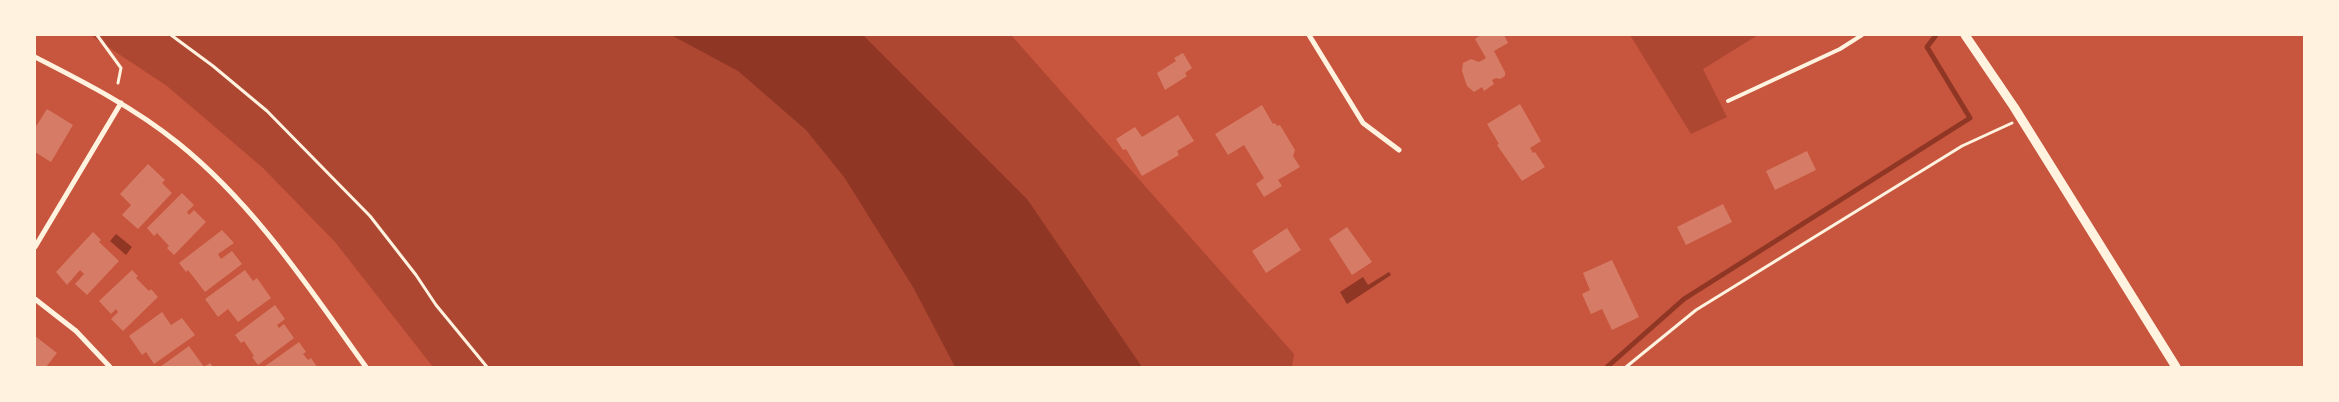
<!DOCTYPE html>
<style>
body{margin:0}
#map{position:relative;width:2339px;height:402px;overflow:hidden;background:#c8553d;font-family:Montserrat,sans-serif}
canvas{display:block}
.frame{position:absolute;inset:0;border:36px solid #fff3e0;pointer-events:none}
</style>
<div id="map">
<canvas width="2339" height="402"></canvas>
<div class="frame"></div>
</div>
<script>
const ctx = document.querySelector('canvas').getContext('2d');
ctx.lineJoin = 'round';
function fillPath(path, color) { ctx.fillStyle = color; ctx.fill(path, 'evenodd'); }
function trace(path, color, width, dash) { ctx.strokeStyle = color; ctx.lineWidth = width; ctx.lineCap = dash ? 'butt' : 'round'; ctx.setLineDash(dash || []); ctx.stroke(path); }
fillPath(new Path2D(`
 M90,35H1011L1294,354L1292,367H433L335,242L263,168L167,86Z
 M1630,35H1758L1703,69L1727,117L1691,134Z`), '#ae4732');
fillPath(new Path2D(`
 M671,35H863L1027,199L1142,367H955L913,287L844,177L806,130L738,71Z
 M116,234L132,247L126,255L110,241Z
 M1389,272L1391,275L1347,304L1340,292L1363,277L1368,285Z`), '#8f3625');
trace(new Path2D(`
 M1607,367L1684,299L1970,118L1927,47L1936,35`), '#8f3625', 5);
fillPath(new Path2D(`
 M1481,35H1504L1508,43L1494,51L1505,72V76L1500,79L1496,78L1492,80L1494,84L1484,91L1482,87L1474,92L1467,86L1462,71L1463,63L1471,59L1479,62L1486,58L1475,39Z
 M1183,53L1192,68L1185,73L1187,76L1165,90L1157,73L1176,61L1174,58Z
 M1520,104L1541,141L1530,148L1533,153L1535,152L1545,167L1522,181L1497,145L1499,144L1487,124Z
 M1262,105L1273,124L1275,123L1277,126L1280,125L1295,150L1293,156L1300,167L1278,180L1282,186L1264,197L1256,184L1264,178L1244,145L1228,155L1215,134Z
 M47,109L73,125L51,162L35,152V128Z
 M1178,115L1194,141L1177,151L1179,155L1142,176L1126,149L1123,150L1116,139L1135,127L1142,137Z
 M1807,151L1816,170L1775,190L1766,171Z
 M148,164L165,180L162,183L172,193L138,229L122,215L131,205L120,194Z
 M182,193L194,205L187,212L189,215L194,210L206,222L174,255L167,248L169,246L157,233L154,236L147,228Z
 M1723,204L1732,222L1686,245L1677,227Z
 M1347,227L1372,262L1352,275L1329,239Z
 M1287,228L1301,250L1266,273L1252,251Z
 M222,230L234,243L218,254L221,259L232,251L242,264L205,292L188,270L186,272L179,263Z
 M93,232L101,240L99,242L119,261L87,295L75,284L84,274L80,270L67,285L56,272Z
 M1612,260L1639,317L1612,330L1602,309L1591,314L1582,294L1590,290L1583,273Z
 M132,270L138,276L136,278L149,291L151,289L158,297L123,331L111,319L118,312L116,309L111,314L99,301Z
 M245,270L253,281L257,278L271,298L238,322L228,309L218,317L205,299Z
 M275,305L285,319L277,325L279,328L284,324L294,338L258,365L252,357L254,356L244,341L241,343L235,335Z
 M162,312L171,325L182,318L195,335L154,364L146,352L142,355L129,336Z
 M35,336L57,353L46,367H35Z
 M299,342L306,352L303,354L308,360L311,358L317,367H264Z
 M189,346L204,367L210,363L213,367H160Z`), '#d67c66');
trace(new Path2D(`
 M97,35L121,68L118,83
 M171,35L213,66L267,111L370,216L416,275L436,305L487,367
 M1626,367L1696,310L1962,146L2012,123`), '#fff3e0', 3);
trace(new Path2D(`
 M1728,101L1840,49L1862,35`), '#fff3e0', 4);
trace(new Path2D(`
 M1309,35L1363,123L1399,150
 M35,57C84,82 135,108 178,143C255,205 309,288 366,367
 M35,247L121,103
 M35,299L76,331L110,367`), '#fff3e0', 5);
trace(new Path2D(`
 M1965,35L2014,107L2176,367`), '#fff3e0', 9);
</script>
